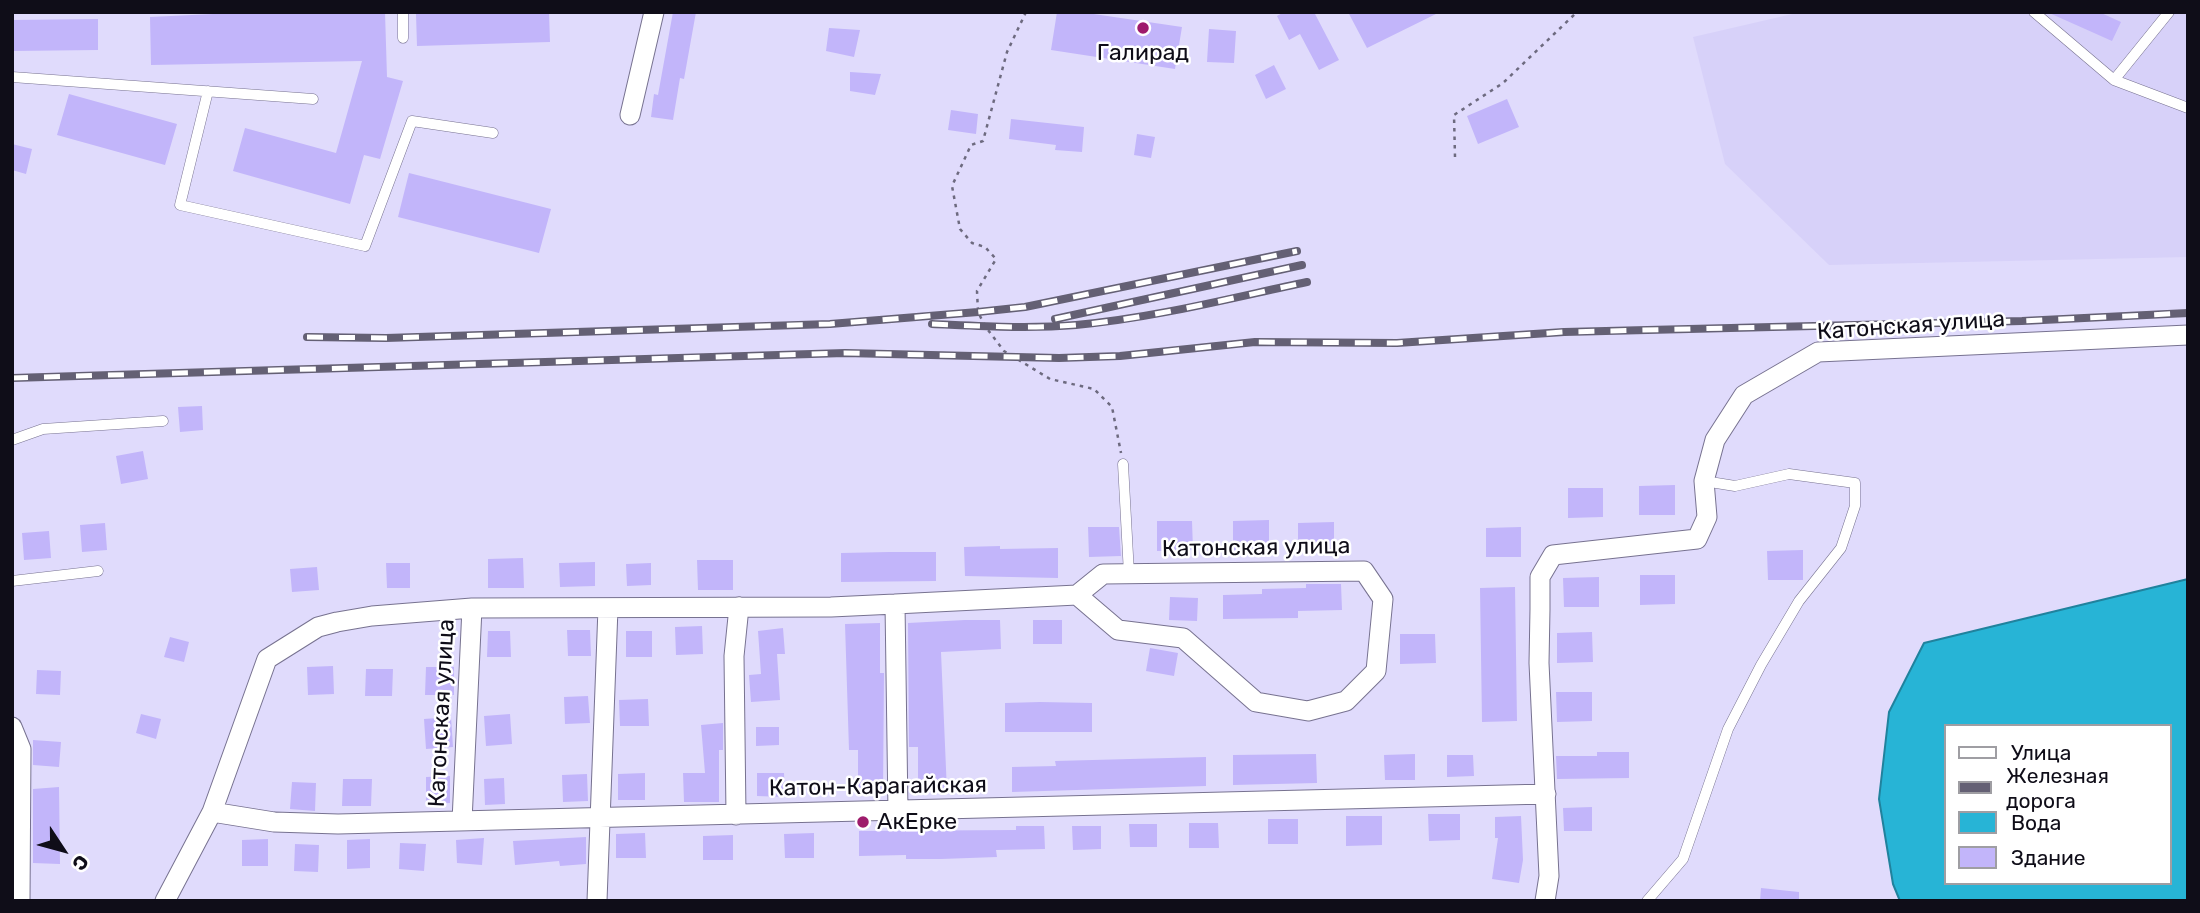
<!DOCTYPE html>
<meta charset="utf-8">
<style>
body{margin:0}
#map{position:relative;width:2200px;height:913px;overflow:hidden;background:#e0dbfc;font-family:Rubik,sans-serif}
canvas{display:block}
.frame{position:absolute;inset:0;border:14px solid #0f0d18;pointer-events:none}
.legend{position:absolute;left:1944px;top:724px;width:228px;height:161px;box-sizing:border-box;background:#fff;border:2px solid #9f9ea3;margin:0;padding:9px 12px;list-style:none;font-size:21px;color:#0f0d18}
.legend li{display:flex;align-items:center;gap:14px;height:35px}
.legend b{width:35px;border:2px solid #9f9ea3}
.north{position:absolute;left:28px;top:815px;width:70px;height:70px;-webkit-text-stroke:5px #fff;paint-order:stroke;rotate:126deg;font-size:19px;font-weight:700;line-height:28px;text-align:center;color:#0f0d18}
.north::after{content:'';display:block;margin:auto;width:24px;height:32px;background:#0f0d18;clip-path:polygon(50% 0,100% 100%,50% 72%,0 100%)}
</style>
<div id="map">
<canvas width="2200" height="913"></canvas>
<div class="frame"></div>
<ul class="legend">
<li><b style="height:9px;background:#fff"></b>Улица</li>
<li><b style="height:9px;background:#646074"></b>Железная дорога</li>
<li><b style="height:19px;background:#27b4d6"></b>Вода</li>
<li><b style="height:19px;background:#c2b5fa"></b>Здание</li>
</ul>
<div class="north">С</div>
</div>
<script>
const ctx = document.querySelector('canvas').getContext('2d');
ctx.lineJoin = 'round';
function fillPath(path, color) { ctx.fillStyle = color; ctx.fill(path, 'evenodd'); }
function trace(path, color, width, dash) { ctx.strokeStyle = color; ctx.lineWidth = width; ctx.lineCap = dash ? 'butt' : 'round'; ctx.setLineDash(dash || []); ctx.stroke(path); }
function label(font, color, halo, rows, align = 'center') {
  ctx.font = font + ' Rubik,sans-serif'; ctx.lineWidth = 5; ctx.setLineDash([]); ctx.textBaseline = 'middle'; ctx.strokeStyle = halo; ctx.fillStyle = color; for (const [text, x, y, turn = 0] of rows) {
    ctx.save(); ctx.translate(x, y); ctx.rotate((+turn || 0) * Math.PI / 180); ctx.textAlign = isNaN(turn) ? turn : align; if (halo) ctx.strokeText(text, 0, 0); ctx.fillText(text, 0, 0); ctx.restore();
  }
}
fillPath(new Path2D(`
 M1801,12H2188V257L1829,265L1725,164L1693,37Z`), '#d7d1f9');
const water = new Path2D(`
 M2188,579V901H1900L1893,884L1879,799L1889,712L1924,643ZM1946,726H2170V883H1946Z`);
fillPath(water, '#27b4d6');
trace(water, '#20829d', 2);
fillPath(new Path2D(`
 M255,12H385L387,77L403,81L380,159L364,155L350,204L233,171L245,128L336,153L362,61L151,65L150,17Z
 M549,12L550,42L417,46L416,14Z
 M673,12H696L684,79L680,78L673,120L651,117L654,94L658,95Z
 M1057,12H1080L1182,27L1175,69L1051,50Z
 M1284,12H1314L1339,60L1319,70L1300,34L1289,40L1277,16Z
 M1348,12H1440L1367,48Z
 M2047,12H2099L2121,22L2112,41Z
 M98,19V50L12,51V20Z
 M829,28L860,30L854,57L826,51Z
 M1209,29L1236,31L1234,63L1207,62Z
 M1274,65L1286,89L1266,99L1255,75Z
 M850,72L881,74L875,95L850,91Z
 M69,94L177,124L165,165L57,135Z
 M1507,99L1519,127L1478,144L1467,116Z
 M951,110L978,114L976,134L948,130Z
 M1011,119L1084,127L1082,152L1055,150L1056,145L1009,139Z
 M1137,134L1155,137L1151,158L1134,155Z
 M12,144L32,149L26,174L12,170Z
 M409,173L551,209L539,253L398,217Z
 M202,406L203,430L180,432L178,407Z
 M143,451L148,479L121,484L116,456Z
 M1675,485V515H1639V486Z
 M1568,488H1603V517L1568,518Z
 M1269,520V550H1233V521Z
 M1157,521H1192L1193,550L1157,551Z
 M1334,522V552H1298V523Z
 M105,523L107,550L82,552L80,525Z
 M1088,527H1119L1121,556L1089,557Z
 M1521,527V557H1486V528Z
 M49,531L51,558L24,560L22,533Z
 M1000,546V549L1058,548V578L965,576L964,547Z
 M1803,550V580H1768L1767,551Z
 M889,552H936V581L841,582V553Z
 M523,558L524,588H488V559Z
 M697,560H733V590H698Z
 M595,562V586L560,587L559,563Z
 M386,563H410V588H387Z
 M651,563V585L627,586L626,564Z
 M317,567L319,590L292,592L290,569Z
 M1640,575H1675V604L1640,605Z
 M1599,577V607H1564L1563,578Z
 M1306,584H1341L1342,610L1298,611V618L1223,619V595L1262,594V589L1306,588Z
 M1515,587L1517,721L1482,722L1480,588Z
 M1170,597L1198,598L1197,621L1169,620Z
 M965,620H1000L1001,649L941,652L947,792H918V747H909L908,623Z
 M1033,620H1062V644H1033Z
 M880,623V673H884L883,792H858V750H849L845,624Z
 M702,626L703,654L676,655L675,627Z
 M783,628L785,654H777L780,700L751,702L749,675L761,674L758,631Z
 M567,630H590L591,656H568Z
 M488,631H510L511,657H487Z
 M626,631H652V657H626Z
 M1592,632L1593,662L1557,663V633Z
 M1400,634H1435L1436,663L1400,664Z
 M170,637L189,642L184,662L164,657Z
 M1150,648L1178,653L1174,676L1146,671Z
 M333,666L334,694L308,695L307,667Z
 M426,667H454V695H425Z
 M366,669H393L392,696H365Z
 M37,670L61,671L60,695L36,694Z
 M1556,692H1592V721L1557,722Z
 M588,696L590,723L565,724L564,697Z
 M648,699L649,726H620L619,700Z
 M1040,702L1092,703V732H1005V703Z
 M141,714L161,719L156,739L136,733Z
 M510,714L512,744L486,746L484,716Z
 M451,717L453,747L426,749L424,719Z
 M723,723V750H719V802H684L683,773H705L701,725Z
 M756,727H779V745L756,746Z
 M33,740L61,742L59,767L33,765Z
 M1597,752H1629V778L1557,779L1556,756H1597Z
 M1316,754L1317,783L1233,785V755Z
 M1415,754V780H1385L1384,755Z
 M1447,755H1473L1474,776L1447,777Z
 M1206,757V786L1012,792V767L1056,766L1055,761Z
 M645,773V800H618V774Z
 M757,773H784L785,797L757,796Z
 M587,774L588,801L563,802L562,775Z
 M450,776V803L426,804V777Z
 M504,778L505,804L485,805L484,779Z
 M343,779H372L371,806H342Z
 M292,782L316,783L315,811L290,809Z
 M59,787L60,864L33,863V789Z
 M1592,807V831H1564L1563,808Z
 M1428,814H1460V840L1429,841Z
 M1346,816H1382V845L1346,846Z
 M1521,816L1523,860L1519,883L1492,879L1498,838H1495V817Z
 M1268,819H1298V844H1268Z
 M1189,823H1218L1219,848H1189Z
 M1129,824H1157V847H1130Z
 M1016,826H1044L1045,849L996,850L997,857L941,859H906V855L859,856V831L1016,830Z
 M1072,826H1101V849L1073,850Z
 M645,833L646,858H616V834Z
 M814,833V858H785L784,834Z
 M733,835V860H703V836Z
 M586,837V864L560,866L559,861L515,865L513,841Z
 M484,838L482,865L457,863L456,840Z
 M268,839V866H242V840Z
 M370,839V868L347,869V840Z
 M400,843L426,844L424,871L399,869Z
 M295,844L319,845L318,872L294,871Z
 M1761,888L1799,892V901H1760Z`), '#c2b5fa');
const service = new Path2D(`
 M2034,12L2114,80L2188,108
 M403,38V12
 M12,77L313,99
 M2114,80L2169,12
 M208,91L180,205L365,246L412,121L493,133
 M12,440L43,429L163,421
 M1123,464L1129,574
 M12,581L98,571
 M1647,901L1683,859L1728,729L1761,665L1799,601L1841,548L1855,506V483L1789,474L1735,486L1704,481`);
const minor = new Path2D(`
 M630,115L654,12
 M895,604L1077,595L1103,574L1364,571L1383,599L1376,671L1346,701L1308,711L1256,702L1183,638L1118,630L1077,595
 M12,727L21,749L20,901
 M212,812L274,822L338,824L1546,794
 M736,815L734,656L739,607
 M462,821L472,608L831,607L895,604L898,812
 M165,901L212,812L267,659L318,627L337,622L372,616L472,608
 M597,901L608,608
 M1545,901L1549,876L1539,663L1540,609V577L1553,555L1697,539L1707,517L1704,481L1715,440L1744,395L1818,352L2188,335`);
trace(service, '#777290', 11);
trace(minor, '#777290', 21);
trace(new Path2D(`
 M1026,12L1007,52L983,141L971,145L952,186L960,229L972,243L985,247L996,259L977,291L978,312L985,326L1004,351L1050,379L1094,389L1112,407L1121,453
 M1455,157L1454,115L1503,83L1577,12`), '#6d6a7f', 2.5, [3.5, 5]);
trace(service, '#fff', 10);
trace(minor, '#fff', 19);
const rail = new Path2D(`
 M1055,319L1302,265
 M932,324C980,326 1028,329 1076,325C1154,318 1231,298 1307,282
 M307,337L386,338L830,324L978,312L1025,307L1297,251
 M12,378L845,353L1059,358L1120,356L1255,342L1397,343L1564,332L2022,321L2188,313`);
trace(rail, '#646074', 8);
trace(rail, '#fff', 5, [16]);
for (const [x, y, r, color] of [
 [1143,28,7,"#9e1b6c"],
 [863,822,7,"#9e1b6c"]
]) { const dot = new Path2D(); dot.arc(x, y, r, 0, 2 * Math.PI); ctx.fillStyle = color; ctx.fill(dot); trace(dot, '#fff', 2.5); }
label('23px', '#0f0d18', '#fff', [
 ["Галирад",1143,53],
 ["АкЕрке",877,822,"left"]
]);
label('23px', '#0f0d18', '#fff', [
 ["Катонская улица",1911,326,-4],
 ["Катонская улица",1256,548,-1],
 ["Катонская улица",442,713,-87],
 ["Катон-Карагайская",878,787,-1]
]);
</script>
